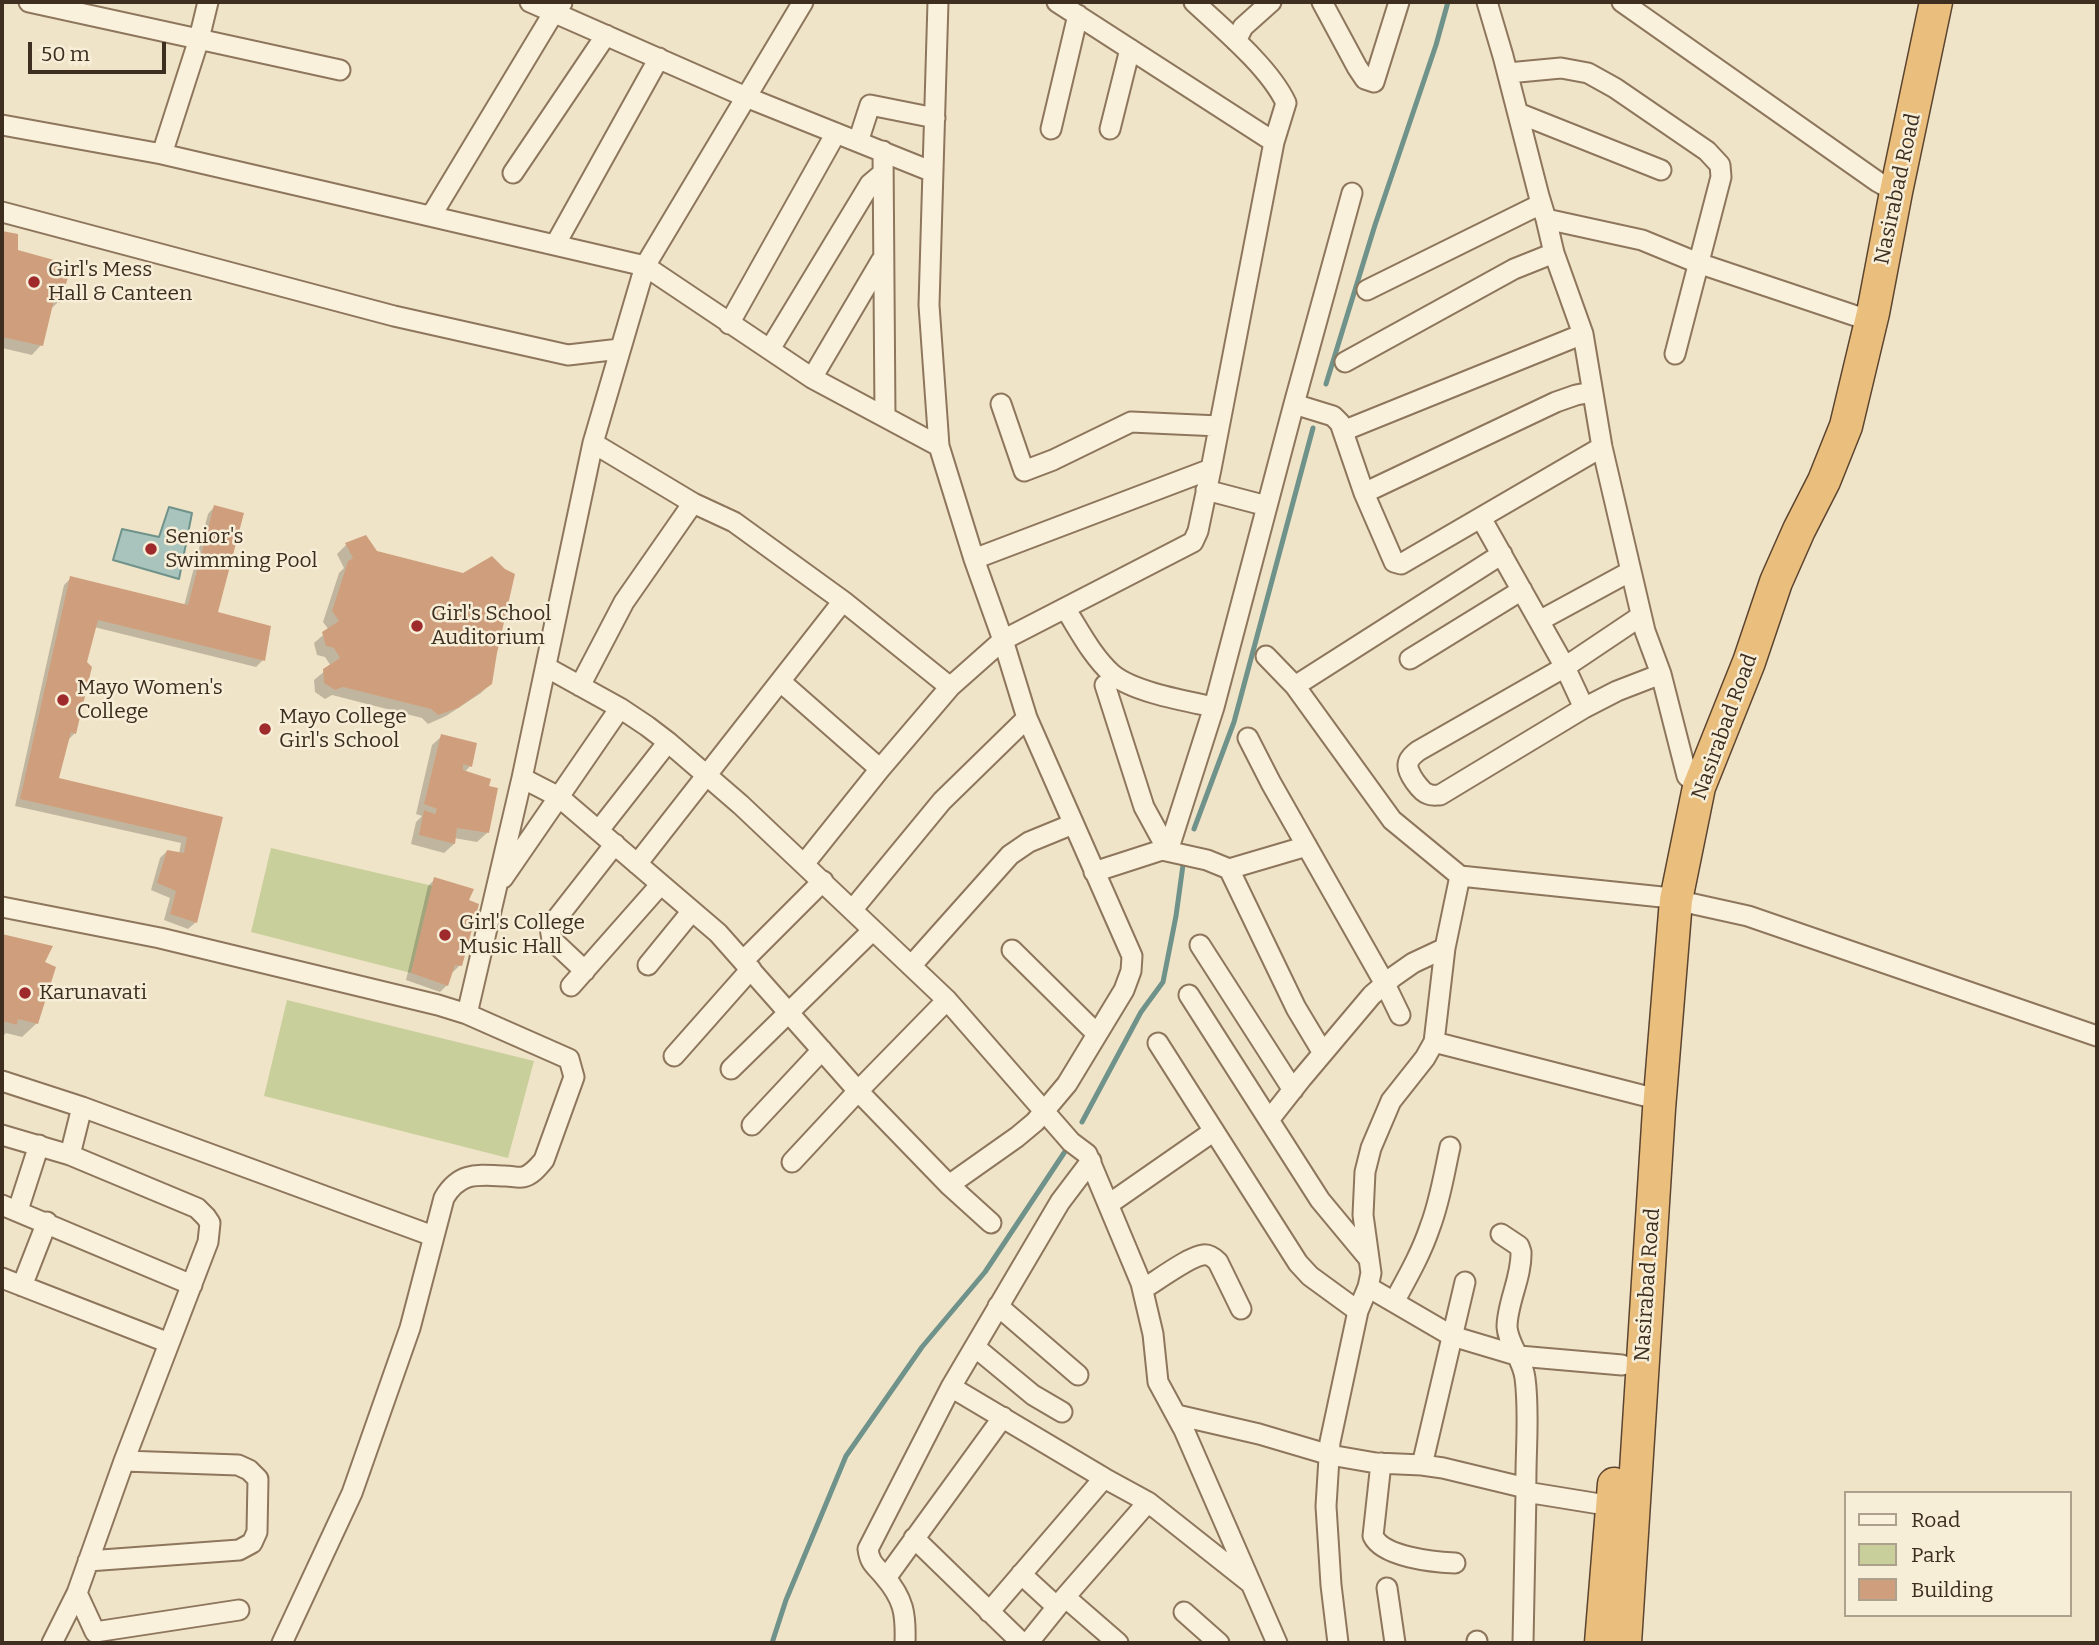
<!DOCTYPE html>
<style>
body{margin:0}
#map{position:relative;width:2099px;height:1645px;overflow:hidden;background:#f0e4c8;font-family:Bitter,serif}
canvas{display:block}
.frame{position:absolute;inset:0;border:4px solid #3d2e20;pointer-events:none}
.legend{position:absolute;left:1844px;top:1491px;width:228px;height:126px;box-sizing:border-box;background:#f7eed8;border:2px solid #ada18e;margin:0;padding:9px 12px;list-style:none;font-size:21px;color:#3d2e20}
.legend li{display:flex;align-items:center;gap:14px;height:35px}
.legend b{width:35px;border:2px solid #ada18e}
.scale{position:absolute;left:28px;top:42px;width:138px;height:32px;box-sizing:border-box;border:4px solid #3d2e20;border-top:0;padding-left:9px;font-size:21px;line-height:24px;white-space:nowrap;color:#3d2e20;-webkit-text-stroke:5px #f7eed8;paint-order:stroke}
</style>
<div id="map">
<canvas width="2099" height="1645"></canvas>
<div class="frame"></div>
<ul class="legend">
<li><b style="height:9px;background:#faf1dc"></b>Road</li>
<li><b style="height:19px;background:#c9cf9b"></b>Park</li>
<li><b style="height:19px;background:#cf9f7d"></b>Building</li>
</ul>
<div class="scale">50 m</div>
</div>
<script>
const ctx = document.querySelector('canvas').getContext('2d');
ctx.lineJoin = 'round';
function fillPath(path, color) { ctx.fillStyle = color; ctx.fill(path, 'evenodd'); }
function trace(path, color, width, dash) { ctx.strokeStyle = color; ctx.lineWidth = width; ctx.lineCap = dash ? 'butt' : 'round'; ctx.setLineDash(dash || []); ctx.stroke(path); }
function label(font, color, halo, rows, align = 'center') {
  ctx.font = font + ' Bitter,serif'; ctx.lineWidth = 5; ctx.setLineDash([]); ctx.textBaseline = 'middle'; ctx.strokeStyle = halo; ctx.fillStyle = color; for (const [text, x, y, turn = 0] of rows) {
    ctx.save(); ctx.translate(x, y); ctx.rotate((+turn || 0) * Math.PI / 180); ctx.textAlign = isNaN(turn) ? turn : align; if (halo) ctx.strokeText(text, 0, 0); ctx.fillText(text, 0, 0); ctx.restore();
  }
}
fillPath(new Path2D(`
 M271,848L433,886L411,973L251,932Z
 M287,1000L534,1061L508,1158L264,1096Z`), '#c9cf9b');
const water = new Path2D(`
 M169,507L192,513L179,579L113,560L122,529L159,537Z`);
fillPath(water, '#a9c4bc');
trace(water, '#6f938a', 2);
fillPath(new Path2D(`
 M2,232L16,235V251L58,302L50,310L41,345L32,355L2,348Z
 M214,507L216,613L263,660L256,667L94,627L85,662L75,733L68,740L57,780L221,818L195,923L188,929L164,920L170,898L151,890L160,858L167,851L179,854L181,843L15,806L64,585L71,578L184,606L208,514Z
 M346,545L376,552L491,683L481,693L446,716L428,724L422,718L332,695L325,699L315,692L314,680L331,666L325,657L317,655L314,643L329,630L323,622L339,573L344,568L337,554Z
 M442,736L475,744L470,766L464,773L487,833L477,842L454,838V844L444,853L411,844L416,822L422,816L416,814L432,745Z
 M435,879L467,900L460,965L453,972H451L447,985L440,992L406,980L428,886Z
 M2,936L51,947L43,963L37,1023L22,1037L6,1033L2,1037Z`), '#0003');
trace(new Path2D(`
 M1326,384L1375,225L1436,45L1448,2
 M1194,829L1234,722L1313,428
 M1082,1122L1141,1012L1163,982L1176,916L1183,865
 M772,1643L786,1600L846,1456L922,1347L985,1272L1066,1150`), '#6f938a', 5);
fillPath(new Path2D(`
 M2,231L18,234V250L72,265L60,303L54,300L43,346L2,337Z
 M214,505L244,513L218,612L271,626L265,661L98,620L87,662L92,667L76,734L71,732L59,778L223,817L197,923L170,914L176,891L157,883L167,850L184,853L187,837L20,799L70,576L188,605Z
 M366,535L377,551L463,573L492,556L505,569L515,574L497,653L492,684L458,708L438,715L431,709L343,687L335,690L324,683L323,669L340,658L334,648L326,646L322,632L339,621L332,611L348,561L353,558L345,543Z
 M441,734L477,743L472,767L463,764V770L491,779L489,786L498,788L489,833L457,828L455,844L419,835L424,810L435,814L437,809L424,804Z
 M434,877L474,889L469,900L479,904L462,966L455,965L448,986L411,973Z
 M2,934L53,946L45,962L56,967L38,1024L18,1019L17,1025L2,1021Z`), '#cf9f7d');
const minor = new Path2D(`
 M29,2L340,70
 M530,2L746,97L933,172
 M938,2L929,305L939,446L974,559L1003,640L1027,718L1132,956L1131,971L1124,990L1067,1084L1035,1122L1017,1137L949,1185
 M1057,2L1274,142
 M1322,2L1357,67L1365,79L1374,82L1399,2
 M1487,2L1503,56L1539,196L1546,219L1554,253L1583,334L1602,447L1645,631L1661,674L1687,776L1699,787
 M1622,2L1878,182L1896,192
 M1236,41L1243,27L1271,2
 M1508,73L1561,68L1588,73L1615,88L1707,151L1720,165L1721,177L1675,354
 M1518,113L1661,170
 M2,125L162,154L645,266L812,378L939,446
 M1051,129L1078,15
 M1110,129L1130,49
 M858,142L870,105L935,118
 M883,151L885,417
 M162,154L199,39L208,2
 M513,173L606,35
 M2,212L394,316L568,355L620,349
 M431,216L554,12L562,3
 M1546,219L1642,240L1698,263L1856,316
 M555,245L659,58
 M1367,290L1541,204
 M729,324L836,133
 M770,349L870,184L883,173
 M1345,362L1514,269L1554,253
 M812,378L881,261
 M1001,404L1024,471L1053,460L1131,422L1219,426
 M1294,404L1333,416L1340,423L1364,493L1394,562L1401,564L1602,447
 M1343,431L1583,334
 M593,443L693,503L734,522L843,601L950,687L1003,640L1193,542L1198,531L1211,469L1274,142L1286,103C1270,68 1223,29 1194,2
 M1206,490L1267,506
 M1364,493L1556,402L1576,395L1592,392
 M1481,518L1565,667L1584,708
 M974,559L1211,469
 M1065,608C1079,630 1092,656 1112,674C1133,692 1186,701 1214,707
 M1641,616L1565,667L1418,751C1413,755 1408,759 1408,765C1407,773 1421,792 1428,794C1432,796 1436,795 1440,795L1584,708L1617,691L1661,674
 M1539,621L1631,571
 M1266,656L1295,686L1392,820L1460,876
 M1410,659L1522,590
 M546,667L620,708L647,726L668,742L741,805L947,1000L1071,1142L1087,1154L1141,1283L1153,1334L1158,1382L1184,1430L1277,1643
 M781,682L880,769
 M1105,685L1144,807L1168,851
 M580,686L624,602L693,503
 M1295,686L1502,554
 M1248,738L1271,783L1385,984L1400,1015
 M522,778L559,797L718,933L858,1091L949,1185L991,1223
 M599,830L668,742
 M1168,851L1214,707L1294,404L1352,193
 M637,864L843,601
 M804,864L880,769L950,687
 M1229,869L1296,1008L1323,1053
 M1094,872L1162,850L1207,860L1229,869L1307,846
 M503,878L620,708
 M2,907L160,938L438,1005L467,1014L569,1059L574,1077L544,1160C538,1167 532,1175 523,1177C518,1178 511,1176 506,1176C478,1175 460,1171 444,1198L410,1328L352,1493L282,1643
 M853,909L942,801L1027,718
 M1200,945L1293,1090
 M1012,950L1097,1034
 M743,961L823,881
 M648,965L692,911
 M911,966L1010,855L1029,842L1073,824
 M585,971L552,940L550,927L615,844
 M571,986L661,884
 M1189,995L1320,1200L1369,1259
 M467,1014L522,778L593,443L645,266L803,2
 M1434,1042L1645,1096
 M1158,1043L1298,1263L1310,1276L1358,1311
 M674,1056L751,969
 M731,1069L873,930
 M2,1081L82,1107L433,1236
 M1269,1120L1302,1078L1372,995L1393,977L1413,963L1445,948
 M752,1125L822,1050
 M2,1135L70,1155L197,1208L206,1217L210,1223L208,1242L124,1461L77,1593L52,1643
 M70,1155L82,1107
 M792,1162L858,1091L947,1000
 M1109,1204L1214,1131
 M2,1205L192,1285
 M18,1210L39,1145
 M1501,1234L1519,1246L1521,1252C1522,1277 1507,1303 1507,1327C1508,1344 1523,1360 1525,1378C1530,1416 1525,1454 1526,1492L1612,1506
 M2,1278L169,1343
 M22,1286L47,1222
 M1368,1287L1452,1336L1519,1356L1622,1365
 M1143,1289C1155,1282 1190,1256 1203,1255C1209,1254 1214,1258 1218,1262L1241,1309
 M1394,1302C1407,1278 1421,1254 1430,1227C1440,1201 1444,1174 1450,1147
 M998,1306L1078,1375
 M975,1347L1033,1395L1062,1412
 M951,1387L1104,1478L989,1612
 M1177,1415L1259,1434L1330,1455L1376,1463L1422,1465L1443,1468L1526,1488
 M1381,1463L1373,1536C1383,1557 1433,1562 1455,1563
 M1422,1465L1465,1282
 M1104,1478L1148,1502L1249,1582
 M914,1538L1022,1643
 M88,1561L239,1550L252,1543L257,1532L258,1479L249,1470L238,1465L124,1461
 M1021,1574L1057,1607
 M886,1578L1003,1417
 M1387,1588L1395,1643
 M77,1593L95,1632L239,1610
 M1065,1597L1118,1643
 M1184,1612L1219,1643
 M905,1643C906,1614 904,1599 884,1576C875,1565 870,1564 868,1549L951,1387L1060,1202L1091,1161
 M1028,1643L1065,1597L1148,1502
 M1338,1643L1331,1585L1326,1506L1330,1442L1358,1311L1368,1287L1371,1273L1363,1215L1365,1172L1371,1148L1391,1101L1425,1058L1434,1042L1445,948L1460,876L1662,897L1748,916L2097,1036
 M1477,1643V1641
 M1523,1643L1526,1492`);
const trunk = new Path2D(`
 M1601,1643L1614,1484
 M1625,1643L1659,1109L1676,900L1699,787L1749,662L1776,582L1799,530L1824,481L1846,426L1873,313L1896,192L1936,2`);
trace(minor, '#8d765c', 23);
trace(trunk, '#5b4430', 35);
trace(minor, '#faf1dc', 19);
trace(trunk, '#eabe7c', 32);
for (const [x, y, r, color] of [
 [34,282,7,"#9e2a2b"],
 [151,549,7,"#9e2a2b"],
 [417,626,7,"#9e2a2b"],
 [63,700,7,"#9e2a2b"],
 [265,729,7,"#9e2a2b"],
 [445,935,7,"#9e2a2b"],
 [25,993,7,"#9e2a2b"]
]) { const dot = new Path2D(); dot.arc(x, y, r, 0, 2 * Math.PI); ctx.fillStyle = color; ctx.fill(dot); trace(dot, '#f7eed8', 2.5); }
label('21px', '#3d2e20', '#f7eed8', [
 ["Nasirabad Road",1898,189,-78],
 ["Nasirabad Road",1725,727,-70],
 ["Nasirabad Road",1648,1285,-86]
]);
label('21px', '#3d2e20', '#f7eed8', [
 ["Girl's Mess",48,270],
 ["Hall & Canteen",48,294],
 ["Senior's",165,537],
 ["Swimming Pool",165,561],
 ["Girl's School",431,614],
 ["Auditorium",431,638],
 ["Mayo Women's",77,688],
 ["College",77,712],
 ["Mayo College",279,717],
 ["Girl's School",279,741],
 ["Girl's College",459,923],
 ["Music Hall",459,947],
 ["Karunavati",39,993]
], 'left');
</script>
